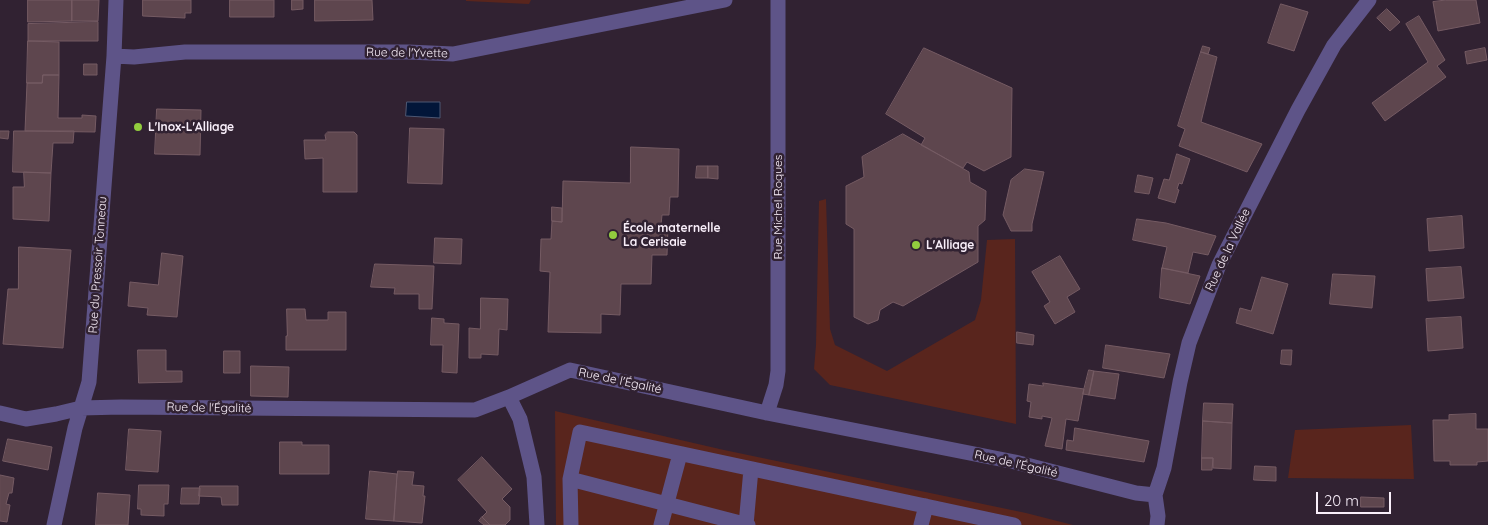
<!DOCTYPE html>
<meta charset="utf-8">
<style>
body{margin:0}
#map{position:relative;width:1488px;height:525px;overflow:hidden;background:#312232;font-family:Quicksand,sans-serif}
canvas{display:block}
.scale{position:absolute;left:1316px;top:492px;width:75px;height:22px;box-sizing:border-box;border:2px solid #f9effa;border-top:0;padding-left:6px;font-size:15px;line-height:18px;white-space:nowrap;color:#f9effa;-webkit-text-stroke:4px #312232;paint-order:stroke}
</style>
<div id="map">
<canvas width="1488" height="525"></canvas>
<div class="scale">20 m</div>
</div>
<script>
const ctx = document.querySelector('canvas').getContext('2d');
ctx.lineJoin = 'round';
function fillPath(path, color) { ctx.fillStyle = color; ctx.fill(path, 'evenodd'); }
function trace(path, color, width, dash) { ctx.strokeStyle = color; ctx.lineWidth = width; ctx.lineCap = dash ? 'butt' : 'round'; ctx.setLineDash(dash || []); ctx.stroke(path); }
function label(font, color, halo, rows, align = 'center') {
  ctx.font = font + ' Quicksand,sans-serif'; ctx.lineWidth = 5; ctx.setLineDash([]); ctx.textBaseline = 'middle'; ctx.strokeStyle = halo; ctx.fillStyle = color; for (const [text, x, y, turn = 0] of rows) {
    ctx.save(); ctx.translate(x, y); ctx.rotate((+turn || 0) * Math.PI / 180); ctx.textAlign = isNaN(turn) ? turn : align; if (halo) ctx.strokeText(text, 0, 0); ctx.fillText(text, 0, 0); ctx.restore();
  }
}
fillPath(new Path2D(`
 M466,0H531L529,4L466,1Z
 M826,199L830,329L835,345L887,371L975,320L981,300L987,240L1015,239L1016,424L830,385L814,369L816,345L819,201Z
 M555,411L724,450L1026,513L1073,525H556Z
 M1411,425L1414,479L1288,478L1295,430Z`), '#59251d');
const water = new Path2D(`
 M407,102H440V118L406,116Z`);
fillPath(water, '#021639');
trace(water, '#4c5773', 1);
const building = new Path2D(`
 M28,0H72V21L28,22Z
 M72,0H99L98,21H72Z
 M143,0H191V13H185V18L143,16Z
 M230,0H274V17H230Z
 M292,0H303V9L292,10Z
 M315,0H372L373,20L315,21Z
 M1446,0H1476L1480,23L1438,31L1433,2Z
 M1281,4L1308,12L1294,51L1268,43Z
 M1387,9L1400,22L1390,31L1377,18Z
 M1419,16L1445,60L1437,66L1446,77L1385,121L1372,103L1428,62L1406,24Z
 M98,22V41H28V24Z
 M28,41L59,42V75H43L42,83H27Z
 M1203,46L1210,48L1208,54L1201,52Z
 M924,48L1012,88L1011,157L984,171L967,162L963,168L921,145L925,138L886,114Z
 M1485,48L1487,60L1467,64L1465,52Z
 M1201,52L1217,57L1201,122L1262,144L1247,172L1179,146L1185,129L1178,126Z
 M84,64H97V75H84Z
 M43,75H59L58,118H82V115L96,116L95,132L25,131L27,83H42Z
 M157,109L201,110L200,155L155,154Z
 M410,128L444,129L442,184L408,183Z
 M0,131H9L8,139L0,138Z
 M14,131H74L73,143H53L51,173L13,172Z
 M328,132H354L357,135V192H323V158L305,159L304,140H326L325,135Z
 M903,134L969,172L970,182L986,191L985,220L978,226V262L903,306L893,302L880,310L878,320L868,324L854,317V229L846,224V186L864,177L862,157Z
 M631,147L679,149L678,197H670L669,215H662L661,225H668L667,255H652L651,284H621L620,315L601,314V333L548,332L550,272L540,271L541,239H551L552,221L562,222L563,181L630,183Z
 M1177,154L1190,159L1182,184L1179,183L1177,189L1179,190L1175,203L1158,198L1164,179L1169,180Z
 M697,166H708V178H696Z
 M708,166H718V179L708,178Z
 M1025,169L1044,172L1032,224V231H1011L1003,215L1011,180Z
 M24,172L51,173L49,221L13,219V187H24Z
 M1138,175L1153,178L1149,194L1135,192Z
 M552,207L562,208V222L552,221Z
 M1462,216L1464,248L1429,251L1427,219Z
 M1137,219L1166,223L1216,236L1208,255L1193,252L1188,273L1162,268L1167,247L1133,240Z
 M435,238L462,239L461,264L434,263Z
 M19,247L71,250L63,348L3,344L8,289H18Z
 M162,253L183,256L177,317L147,315L148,308L128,306L130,282L158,285Z
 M1060,256L1080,289L1067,297L1075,312L1055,324L1044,306L1050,302L1032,272Z
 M375,264L434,266L432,309H419V294H394L395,288L371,287Z
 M1461,267L1464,298L1428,301L1426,269Z
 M1162,268L1200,276L1190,304L1160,298Z
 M1333,274L1375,276L1372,308L1330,304Z
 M1262,277L1288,284L1273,334L1236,323L1240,308L1251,311Z
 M481,298L508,299L507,330L499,329L498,355L481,354V358H469V328L480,329Z
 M287,309H305L306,320H328V312H346V350H286V336H287Z
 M1461,317L1463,348L1428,351L1426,319Z
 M432,318L444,319V323L459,324L457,373L442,372L443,345H431Z
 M1017,332L1034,335L1033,345L1017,343Z
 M1106,345L1170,354L1164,378L1103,368Z
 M138,350H166V371H182V382L139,383Z
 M1282,350H1292L1291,365L1281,364Z
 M224,351H240V373H224Z
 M251,366L289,367L288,397L251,396Z
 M1089,370L1094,371L1089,395L1083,394Z
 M1094,371L1119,374L1115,399L1089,395Z
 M1043,383L1084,389L1078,421L1066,419L1062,449L1045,446L1052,418L1042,416V419L1029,417L1031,402L1027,401L1029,384L1043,386Z
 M1204,403L1233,404L1232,423L1203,421Z
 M1476,414V429H1488V461L1477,462V465H1450V461H1434L1433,420H1449V415Z
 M1203,421L1232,423L1231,469L1213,468V458H1202Z
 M1075,428L1149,441L1144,462L1066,450L1067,440L1073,441Z
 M129,429L161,431L158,472L126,470Z
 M8,439L52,447L48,470L3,461Z
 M280,442H302V445H329V474H280Z
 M482,457L512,489L502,499L510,507V520L505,525H490L482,517L487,512L458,480Z
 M1202,458H1213L1212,470H1202Z
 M1255,466L1276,467V481L1254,480Z
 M370,471L397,474L394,521L366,519Z
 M398,471L414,472L412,485L424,486L423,496H425L422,523L394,521Z
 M0,475L14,478L12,493H9L6,504L10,505L7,522L0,521Z
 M139,485H169L168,504H164V516L141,515V509H138Z
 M200,486H238V505H222L221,497L199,496Z
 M182,488H200L199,504H181Z
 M98,493L130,495L128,525H96Z
 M1361,497L1384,498V507H1361Z
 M482,517L490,525H484L479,521Z`);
fillPath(building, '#5e464e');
trace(building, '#755b63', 1);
trace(new Path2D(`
 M114,56L134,57L185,52H408L453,54L725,0
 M509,397L520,419L534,477L537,525
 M0,413L26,419L56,414L81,408L121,407L475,410L509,397L570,370L767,413L1015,462L1136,493L1155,495
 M767,413L776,385L778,371V0
 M570,479L580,432L1014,525
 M54,525L75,428L89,382L114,56L116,0
 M571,525L570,479L748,525
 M661,525L680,454
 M746,525L751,469
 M921,525L926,506
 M1157,525L1158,516L1155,495L1164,468L1180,382L1189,343L1219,265L1298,110L1334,45L1369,0`), '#5e5488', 15);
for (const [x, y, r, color] of [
 [138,127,5,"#92cd3e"],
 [613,235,5,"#92cd3e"],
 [916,245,5,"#92cd3e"]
]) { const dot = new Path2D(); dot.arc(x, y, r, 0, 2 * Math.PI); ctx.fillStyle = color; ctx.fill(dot); trace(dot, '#312232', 2); }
label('12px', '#f9effa', '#312232', [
 ["Rue de l'Yvette",407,53,1],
 ["Rue Michel Roques",778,207,-90],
 ["Rue de la Vallée",1228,250,-65],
 ["Rue du Pressoir Tonneau",98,265,-86],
 ["Rue de l'Égalité",620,381,12],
 ["Rue de l'Égalité",209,408,1],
 ["Rue de l'Égalité",1016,464,13]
]);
label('bold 12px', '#f9effa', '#312232', [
 ["L'Inox-L'Alliage",148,127],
 ["École maternelle",623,228],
 ["La Cerisaie",623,242],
 ["L'Alliage",926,245]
], 'left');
</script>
